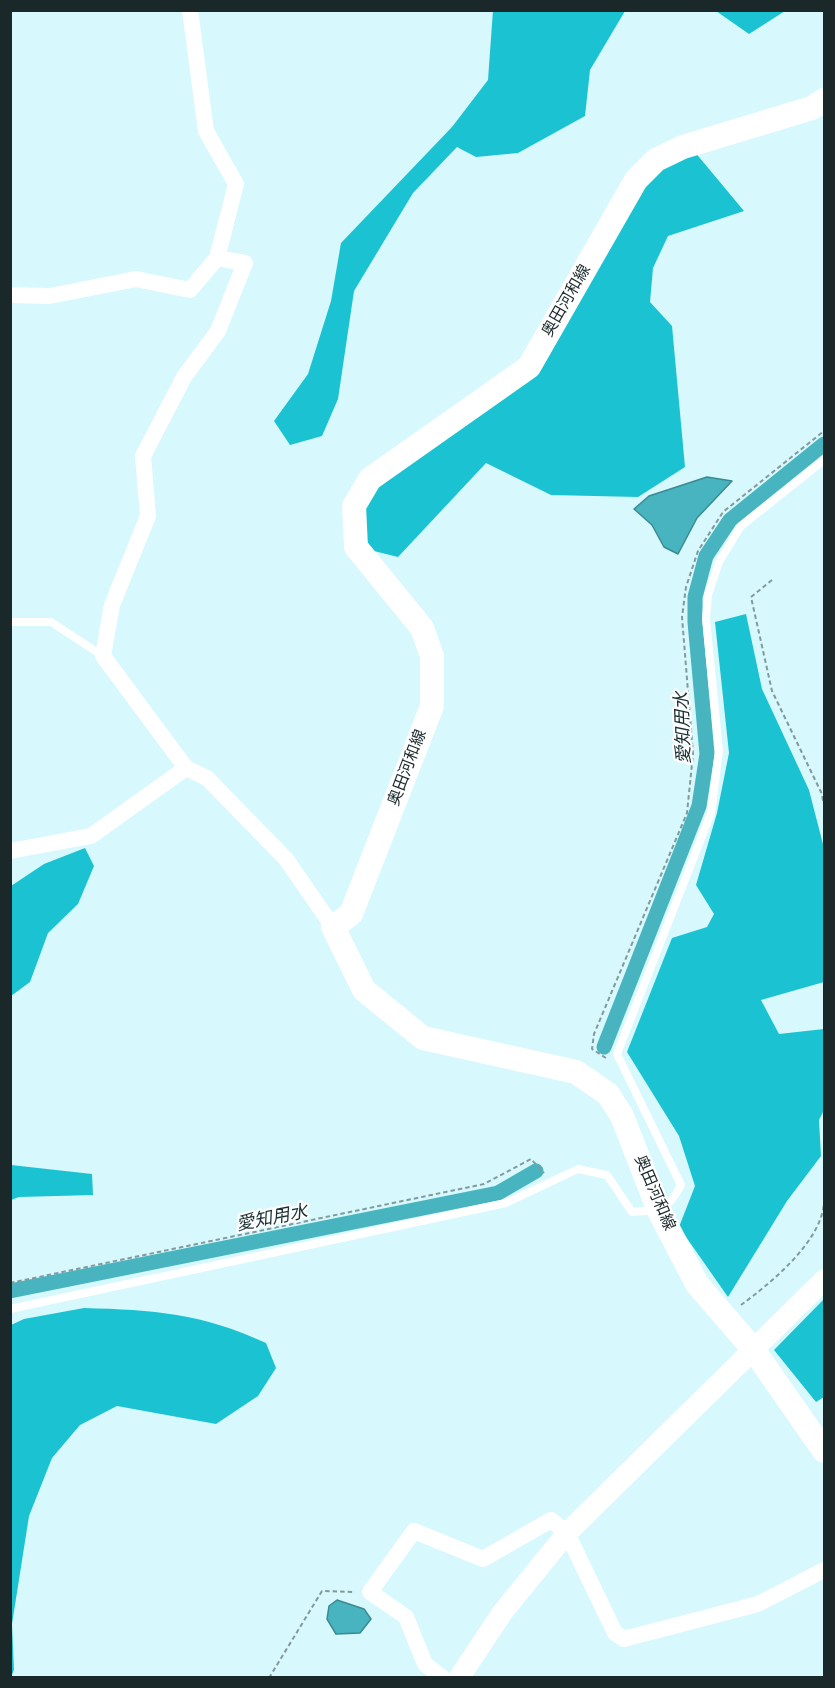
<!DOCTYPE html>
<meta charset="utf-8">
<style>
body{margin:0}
#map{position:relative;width:835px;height:1688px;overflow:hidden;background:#d7f8fc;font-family:"Roboto Condensed",sans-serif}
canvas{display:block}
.frame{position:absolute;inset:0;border:12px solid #1b282a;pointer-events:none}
</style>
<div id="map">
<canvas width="835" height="1688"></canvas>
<div class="frame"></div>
</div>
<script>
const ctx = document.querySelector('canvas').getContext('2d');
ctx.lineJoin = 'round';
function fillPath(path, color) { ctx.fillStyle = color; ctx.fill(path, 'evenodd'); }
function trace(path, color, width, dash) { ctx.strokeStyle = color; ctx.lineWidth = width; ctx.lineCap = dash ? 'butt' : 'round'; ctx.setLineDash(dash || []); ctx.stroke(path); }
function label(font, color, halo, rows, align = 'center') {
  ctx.font = font + ' "Roboto Condensed","Noto Sans JP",sans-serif'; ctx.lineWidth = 4.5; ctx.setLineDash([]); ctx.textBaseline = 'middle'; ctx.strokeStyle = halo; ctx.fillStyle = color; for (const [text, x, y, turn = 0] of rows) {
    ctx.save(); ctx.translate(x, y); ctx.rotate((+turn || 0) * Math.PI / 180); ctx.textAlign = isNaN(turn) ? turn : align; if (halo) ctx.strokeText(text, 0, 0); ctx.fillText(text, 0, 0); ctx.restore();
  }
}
fillPath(new Path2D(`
 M493,10L625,11L590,70L585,116L518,153L476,157L457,147L413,193L354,291L338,399L322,436L290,445L274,421L308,374L331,301L341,243L452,127L488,80Z
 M716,11H785L749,34Z
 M694,151L744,211L668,236L653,268L650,302L672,326L685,467L638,497L551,495L486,463L398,557L366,549L362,514L379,481L532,374L640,185L662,167Z
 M746,614L762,689L809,790L824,848V982L761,1000L779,1034L824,1029V1110L819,1120L821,1156L787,1201L728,1297L679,1227L695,1186L679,1136L627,1052L672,938L707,927L714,914L696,885L717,813L729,753L715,622Z
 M85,848L94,866L78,904L48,933L30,982L11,996V886L44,864Z
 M11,1165L92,1174L93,1195L19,1197L11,1200Z
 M824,1299V1397L816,1402L774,1350Z
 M84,1308C154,1310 201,1313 266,1343L276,1368L258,1396L216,1424L117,1406L80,1425L52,1458L29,1516L12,1624L14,1670L11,1677V1325L24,1319Z`), '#1bc2d1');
const water = new Path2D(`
 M707,477L732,481L697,518L678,554L664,547L652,525L634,509L649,496Z
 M337,1600L364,1609L371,1619L360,1633L336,1634L327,1619L329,1606Z`);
fillPath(water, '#47b4bf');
trace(water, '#3a8a92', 1.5);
trace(new Path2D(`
 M604,1047L699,806L707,754L695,622V597L706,556L730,520L824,444
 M10,1291L498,1193L536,1171`), '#47b4bf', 15);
trace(new Path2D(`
 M772,580L751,597L772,691L821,792L824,804
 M606,1058L592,1049L594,1034L687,813L693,754L682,617L686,587L698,551L723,512L824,431
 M10,1283L484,1184L531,1159L544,1173
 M741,1305C771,1283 821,1242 824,1203
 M269,1678L322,1591L355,1592`), '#829a9d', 2, [4.5, 3]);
trace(new Path2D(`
 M10,622H51L103,656
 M10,1309L506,1203L578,1169L607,1175L632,1212C661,1210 667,1212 681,1185L617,1054L711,813L719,751L706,619L708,595L719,562L741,526L824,460`), '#fff', 8);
trace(new Path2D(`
 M217,258L245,263L218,331L184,377L143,456L148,516L112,605L103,656L186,768L207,778L286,859L333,927
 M10,295L50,296L136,279L190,290L217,258L236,184L206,131L190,10
 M10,851L91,836L186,768
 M443,1678L425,1664L406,1617L370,1592L414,1531L483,1559L551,1520L567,1533L615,1633L624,1639L758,1604L824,1570`), '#fff', 16);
trace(new Path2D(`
 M459,1678L502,1613L567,1533L824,1280`), '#fff', 21);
trace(new Path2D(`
 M824,100L812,108L683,147L656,160L636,180L529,367L370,479L354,506L356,547L422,628L432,656V706L351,914L333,927L364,990L423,1038L576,1072L608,1094L622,1116L659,1211L697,1284L753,1349L824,1451`), '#fff', 24);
label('16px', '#1b282a', '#fefefe', [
 ["奥田河和線",567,301,-60],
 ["奥田河和線",408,768,-69],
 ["奥田河和線",654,1193,67]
]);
label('italic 18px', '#173033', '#fefefe', [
 ["愛知用水",684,728,-92],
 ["愛知用水",272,1219,-11]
]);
</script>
